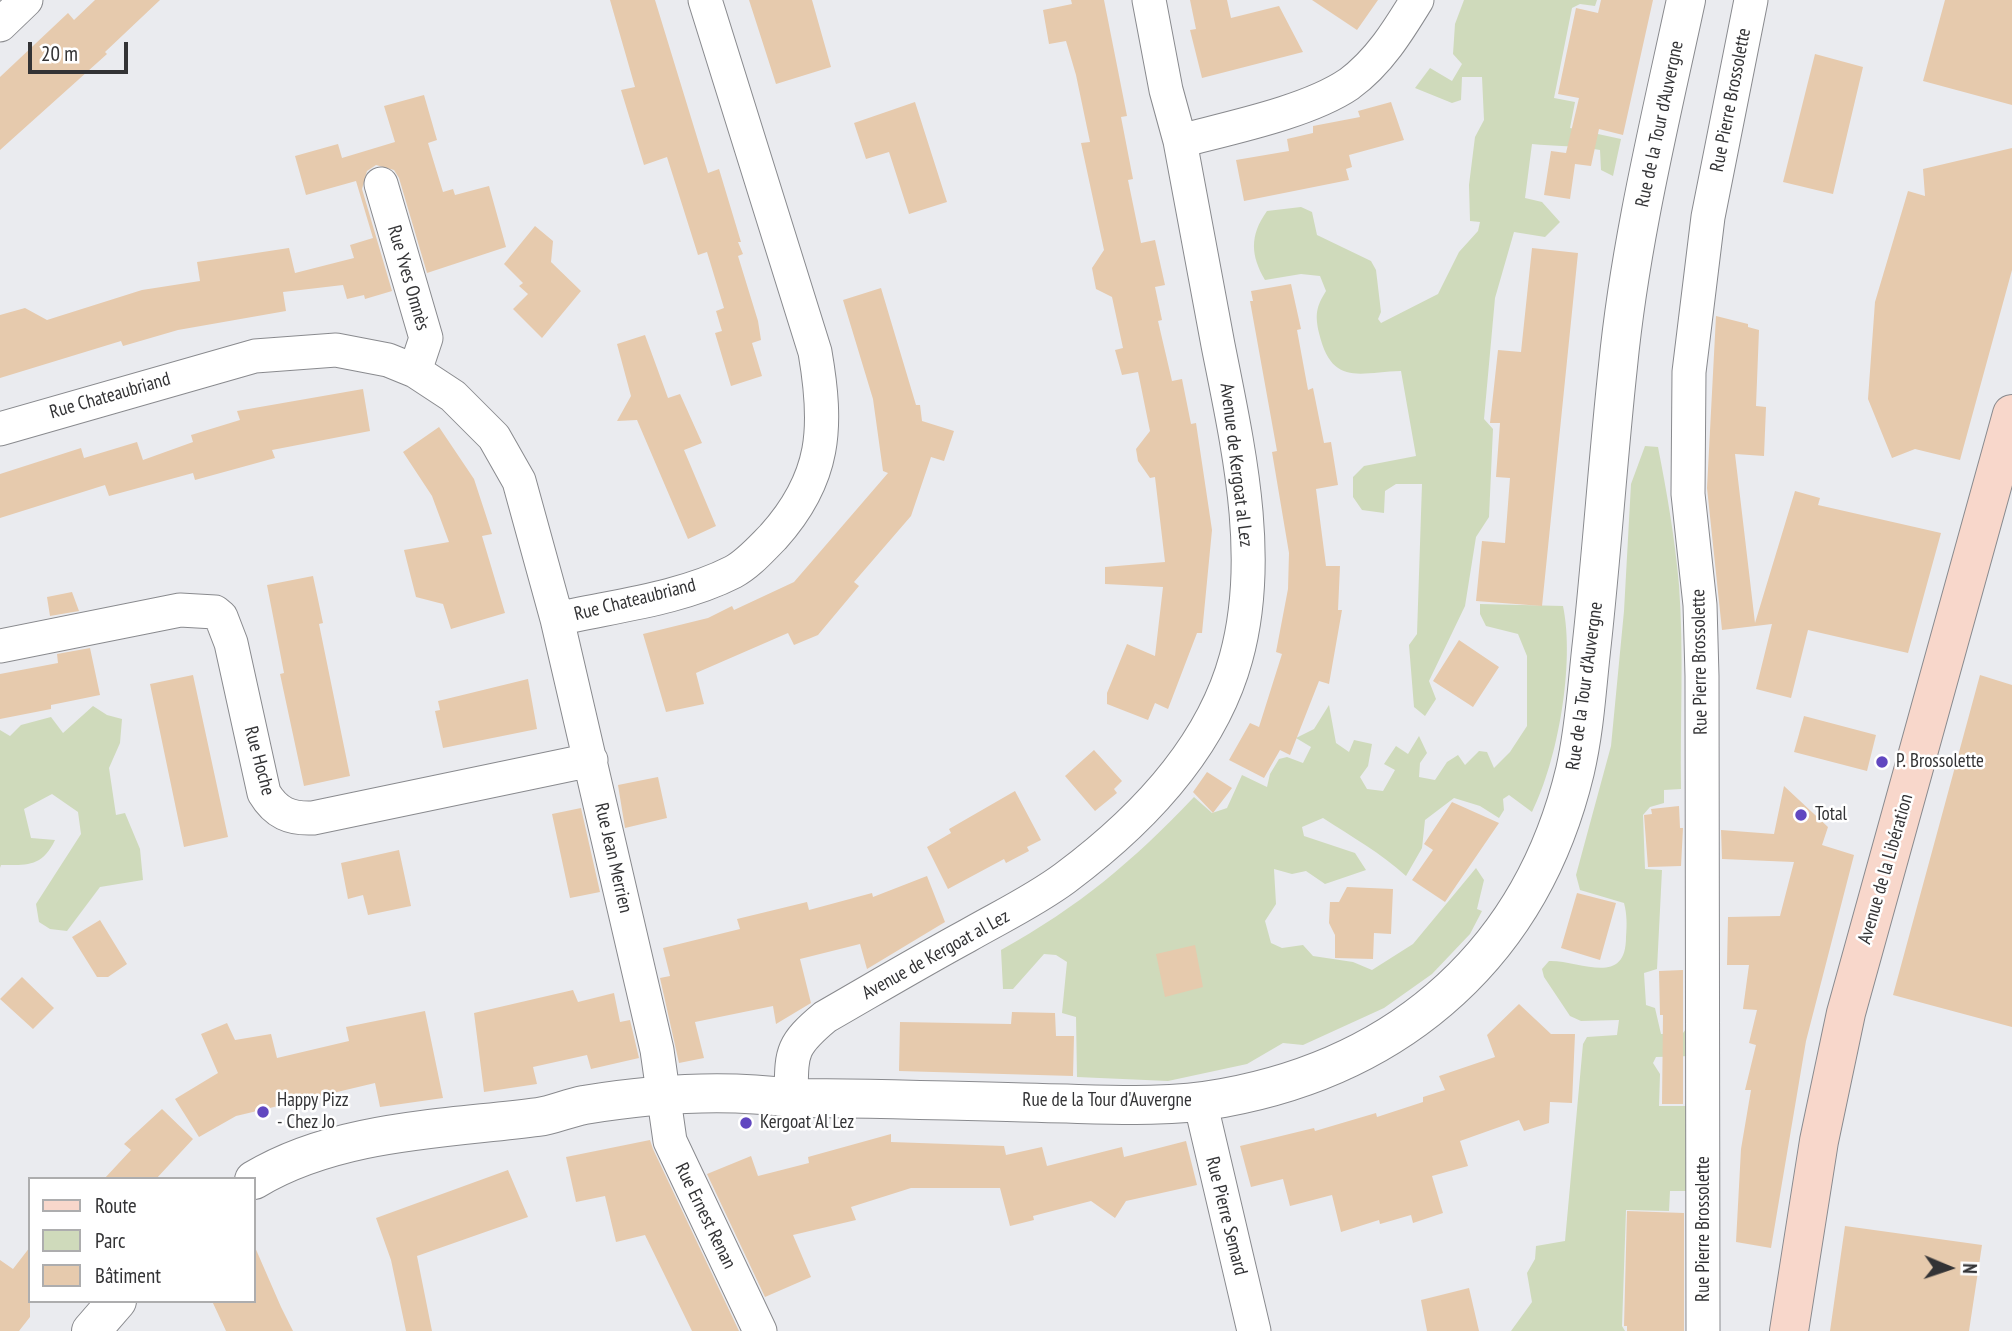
<!DOCTYPE html>
<meta charset="utf-8">
<style>
body{margin:0}
#map{position:relative;width:2012px;height:1331px;overflow:hidden;background:#eaebef;font-family:"PT Sans Narrow",sans-serif}
canvas{display:block}
.legend{position:absolute;left:28px;top:1177px;width:228px;height:126px;box-sizing:border-box;background:#fff;border:2px solid #adadae;margin:0;padding:9px 12px;list-style:none;font-size:21px;color:#333335}
.legend li{display:flex;align-items:center;gap:14px;height:35px}
.legend b{width:35px;border:2px solid #adadae}
.north{position:absolute;left:1914px;top:1233px;width:70px;height:70px;-webkit-text-stroke:5px #fff;paint-order:stroke;rotate:92deg;font-size:19px;font-weight:700;line-height:28px;text-align:center;color:#333335}
.north::after{content:'';display:block;margin:auto;width:24px;height:32px;background:#333335;clip-path:polygon(50% 0,100% 100%,50% 72%,0 100%)}
.scale{position:absolute;left:28px;top:42px;width:100px;height:32px;box-sizing:border-box;border:4px solid #333335;border-top:0;padding-left:9px;font-size:21px;line-height:24px;white-space:nowrap;color:#333335;-webkit-text-stroke:5px #fff;paint-order:stroke}
</style>
<div id="map">
<canvas width="2012" height="1331"></canvas>
<ul class="legend">
<li><b style="height:9px;background:#f8d7cb"></b>Route</li>
<li><b style="height:19px;background:#cfdabb"></b>Parc</li>
<li><b style="height:19px;background:#e6caad"></b>Bâtiment</li>
</ul>
<div class="north">N</div>
<div class="scale">20 m</div>
</div>
<script>
const ctx = document.querySelector('canvas').getContext('2d');
ctx.lineJoin = 'round';
function fillPath(path, color) { ctx.fillStyle = color; ctx.fill(path, 'evenodd'); }
function trace(path, color, width, dash) { ctx.strokeStyle = color; ctx.lineWidth = width; ctx.lineCap = dash ? 'butt' : 'round'; ctx.setLineDash(dash || []); ctx.stroke(path); }
function label(font, color, halo, rows, align = 'center') {
  ctx.font = font + ' "PT Sans Narrow",sans-serif'; ctx.lineWidth = 5; ctx.setLineDash([]); ctx.textBaseline = 'middle'; ctx.strokeStyle = halo; ctx.fillStyle = color; for (const [text, x, y, turn = 0] of rows) {
    ctx.save(); ctx.translate(x, y); ctx.rotate((+turn || 0) * Math.PI / 180); ctx.textAlign = isNaN(turn) ? turn : align; if (halo) ctx.strokeText(text, 0, 0); ctx.fillText(text, 0, 0); ctx.restore();
  }
}
fillPath(new Path2D(`
 M1464,0H1597L1595,6L1580,4L1572,8L1554,98L1575,102L1570,128L1621,139L1613,176L1601,170L1600,150C1580,146 1553,146 1532,144L1525,198L1542,202L1560,222L1545,237L1514,232L1495,298L1484,419L1493,429L1489,517L1476,537L1465,606L1429,681L1436,699L1425,716L1414,707L1409,645L1417,634L1422,484H1396L1385,491L1384,513L1362,510L1353,497V477L1364,466L1416,456L1401,371C1359,372 1332,387 1319,333C1315,315 1316,307 1326,291L1320,276L1301,274L1265,280C1251,256 1249,236 1267,211L1301,207L1312,212L1317,235L1371,261L1376,270L1381,312L1378,319L1381,323L1438,294L1459,252L1478,231L1480,222L1470,221L1469,185L1475,137L1484,120L1482,77H1462L1461,100L1452,103L1415,88L1430,68L1452,81L1462,64L1453,54L1455,24Z
 M1645,446L1658,447C1667,493 1675,539 1679,585C1684,653 1680,721 1681,789L1664,790V803L1650,807L1643,815L1645,869L1662,870L1657,969L1644,973L1646,1005L1655,1008L1661,1034L1683,1033L1689,1025L1692,1056L1656,1057L1653,1063L1660,1074L1659,1106H1690L1693,1191H1670L1669,1211L1626,1210L1622,1326L1625,1331H1511L1532,1302L1527,1273L1535,1259L1536,1246L1565,1241L1583,1044L1587,1037L1617,1035L1619,1020L1581,1021L1570,1016L1544,977L1542,969L1549,961C1580,960 1626,988 1626,937C1627,925 1627,914 1624,903L1580,890L1576,875L1611,746L1624,611L1631,484Z
 M1480,604L1563,606C1575,663 1558,760 1532,812L1509,795L1503,799L1504,810L1499,818L1480,806L1454,798L1425,820L1422,848L1406,876C1381,853 1352,837 1323,818L1302,827L1304,836L1355,853L1366,870L1325,884L1306,871L1292,874L1274,869L1276,904L1265,921L1271,943L1282,948L1303,945L1313,956L1353,962L1372,970L1413,944L1476,868L1484,880L1477,909L1482,911L1470,934L1432,974L1384,1008L1303,1045L1283,1043L1247,1064L1168,1081L1077,1077L1076,1017L1062,1013L1067,962L1056,955L1044,954L1013,989H1003L1001,950C1080,906 1132,862 1194,797L1212,813L1227,808L1242,775L1267,787L1270,774L1279,759L1287,757L1303,763L1311,747L1296,738L1314,729L1329,705L1336,743L1349,752L1354,740L1372,744L1368,766L1360,777L1367,789L1383,791L1395,770L1384,764L1396,746L1408,754L1419,736L1427,753L1420,763L1419,777L1435,780L1447,762L1458,755L1465,765L1479,751L1487,752L1494,768L1510,752L1527,726V656L1518,634L1486,626L1480,614Z
 M93,706L107,715L122,719L120,743L109,768L116,815L125,813L140,849L143,880L100,887L67,931L50,929L39,922L36,904L81,834L78,812L52,794L24,809L31,838L55,840C42,867 28,865 1,865L0,868V730L10,736L21,725L51,717L63,733Z`), '#cfdabb');
fillPath(new Path2D(`
 M95,0H160L105,52L107,54L0,150V77L68,13L74,20Z
 M610,0H655L708,173L719,169L741,242H738L743,254L738,256L758,321L761,340L752,343L762,376L731,386L715,333L722,331L716,311L724,308L707,252L698,255L667,157L644,165L621,90L635,87Z
 M749,0H812L831,67L776,84Z
 M1071,0H1104L1127,116L1121,117L1133,179L1128,180L1141,243L1155,240L1165,285L1155,287L1162,320L1158,321L1172,381L1182,379L1191,424L1196,423L1212,530L1202,633H1197L1168,709L1155,703L1148,720L1107,704V693L1127,644L1155,656L1163,587L1105,584V567L1165,562L1155,477L1150,478L1138,461L1136,449L1150,431L1138,372L1122,375L1115,350L1123,348L1112,297L1096,289L1092,268L1104,250L1081,143L1090,142L1076,75L1066,41L1049,44L1043,10L1072,4Z
 M1190,0H1227L1231,18L1279,6L1303,52L1202,78L1190,30L1196,29Z
 M1312,0H1378L1357,30Z
 M1601,0H1653L1623,135L1599,129L1591,166L1575,164L1570,199L1544,195L1551,151L1566,153L1579,98L1558,94L1576,8L1598,13Z
 M1945,0H2012V105L1923,81Z
 M1815,54L1863,67L1833,194L1783,182Z
 M424,95L437,140L428,143L443,192L453,189L455,195L489,186L506,247L427,273L399,178L394,170L376,165L367,171L362,189L392,291L365,299L364,295L347,299L343,285L283,292L286,311L178,330L123,346L121,341L0,378V315L25,308L47,320L142,290L200,281L197,262L289,248L295,273L354,258L350,245L373,238L356,181L306,195L295,156L338,144L342,158L395,142L384,106Z
 M915,102L947,202L909,214L889,152L866,159L854,123Z
 M1391,102L1404,140L1349,155L1352,167L1346,169L1349,180L1244,201L1236,160L1289,151L1287,139L1313,133V126L1360,117L1358,111Z
 M2012,148V270L1960,460L1915,449L1892,458L1868,399L1875,302L1908,191L1925,196L1923,169Z
 M535,226L553,241L551,262L581,291L542,338L513,309L528,294L519,286L523,283L504,264Z
 M1532,248L1578,253L1542,606L1476,601L1482,541L1505,543L1510,478L1496,477L1500,423H1490L1498,350L1521,352Z
 M1291,284L1301,329L1297,330L1308,390L1313,388L1324,443L1331,442L1338,485L1316,489L1326,566H1340L1338,610H1342L1329,684L1319,681L1290,755L1280,750L1264,778L1229,760L1250,723L1259,727L1282,654L1276,652L1288,589L1289,553L1272,452L1277,451L1250,301H1253L1251,291Z
 M881,288L916,405H920L922,421L954,431L944,461L931,457L911,516L854,582L859,586L818,635L794,645L788,633L696,673L704,704L666,712L643,634L708,618L732,606L734,610L794,582L888,473L883,471L873,399L843,300Z
 M1716,316L1748,324V327L1759,330L1756,406L1766,407L1764,456L1735,454L1755,623L1795,491L1820,498L1818,505L1941,533L1908,653L1808,630L1791,698L1756,689L1772,624L1722,630L1707,488Z
 M645,335L668,398L680,394L702,443L684,450L716,526L688,539L637,420L617,421L631,396L617,344Z
 M363,389L370,431L272,450L275,458L195,480L193,473L109,496L105,485L0,518V474L81,448L84,458L137,442L143,460L193,442L191,435L240,420L237,411Z
 M439,427L474,479L492,534L482,536L505,613L451,629L443,604L416,597L404,550L449,542L432,496L403,452Z
 M313,576L323,623L319,624L350,776L304,786L280,674L284,673L267,585Z
 M72,592L79,611L50,616L47,597Z
 M1459,640L1499,667L1473,707L1433,681Z
 M90,648L100,695L51,705V709L0,719V674L58,663L57,654Z
 M193,675L228,837L184,847L150,684Z
 M1980,675L2012,685V1027L1893,995Z
 M528,679L537,729L443,748L435,711L440,710L438,701Z
 M1804,716L1876,735L1867,771L1794,752Z
 M1094,750L1122,781L1114,789L1117,793L1095,811L1065,776Z
 M1207,772L1232,788L1213,813L1193,792Z
 M658,777L667,818L625,828L618,785Z
 M1784,786L1828,827L1822,845L1854,855L1806,1041L1771,1248L1736,1242L1741,1149L1751,1090H1745L1756,1045L1749,1043L1757,1010L1743,1009L1749,965H1727L1728,917L1780,916L1794,862L1722,859L1721,830L1774,834Z
 M1015,791L1041,840L1027,847L1029,851L1006,863L1004,859L948,889L927,847L951,833L949,829Z
 M1452,802L1499,823L1445,902L1412,880L1433,850L1424,844Z
 M1679,806L1680,828H1683L1681,866L1648,867L1644,815L1652,814L1651,809Z
 M581,808L600,892L570,898L552,814Z
 M399,850L411,906L368,915L363,895L348,899L341,863Z
 M927,876L945,922L867,969L860,944L800,959L811,1003L776,1024L773,1006L695,1022L704,1058L679,1063L660,978L670,976L663,948L740,929L737,919L807,902L809,910L872,893L873,897Z
 M1347,887L1393,889L1391,934L1374,933L1373,959L1335,958V935L1329,923L1330,902H1339Z
 M1577,893L1616,903L1600,960L1561,948Z
 M100,920L127,964L108,977H97L72,937Z
 M1195,945L1203,987L1165,997L1156,954Z
 M1683,970V1104H1662L1663,1015H1660L1659,971Z
 M22,977L54,1008L33,1029L0,999Z
 M573,990L578,1002L614,993L620,1022L630,1020L639,1058L591,1069L587,1055L533,1067L537,1084L484,1092L474,1013Z
 M1519,1004L1551,1034H1575L1572,1103L1550,1102L1549,1123L1524,1131L1519,1120L1460,1141L1468,1166L1432,1176L1443,1213L1413,1223L1411,1215L1380,1224L1379,1220L1341,1232L1332,1195L1290,1206L1283,1179L1251,1187L1240,1146L1314,1128L1315,1131L1376,1113L1377,1117L1423,1102V1097L1445,1090L1439,1076L1495,1057L1487,1035Z
 M425,1011L443,1098L380,1107L375,1083L236,1116L199,1137L175,1099L218,1073L201,1034L227,1023L235,1040L271,1034L277,1058L349,1041L346,1027Z
 M1012,1012L1055,1013L1056,1036H1074L1073,1076L899,1071L900,1022L1011,1024Z
 M162,1109L193,1139L156,1179H104L131,1150L124,1144Z
 M891,1134V1142L1004,1146L1006,1155L1042,1147L1047,1166L1122,1147L1124,1157L1186,1141L1197,1185L1126,1201L1115,1218L1091,1201L1033,1216L1034,1220L1010,1226L1000,1188H911L851,1207L856,1220L793,1235L811,1277L765,1297L707,1174L751,1156L758,1176L809,1163L808,1157Z
 M650,1140L653,1149L739,1331H692L645,1235L616,1242L605,1196L576,1202L566,1157Z
 M508,1170L528,1217L417,1256L432,1331H406L391,1260L376,1218Z
 M1627,1211L1684,1213V1331H1627V1326H1624Z
 M1845,1226L1982,1245L1969,1331H1830Z
 M254,1245L281,1307L293,1331H226L212,1301H254Z
 M30,1247V1317L19,1331H0V1260L13,1269Z
 M1469,1288L1479,1331H1427L1421,1300Z`), '#e6caad');
const minor = new Path2D(`
 M0,25L26,0
 M1180,141C1229,128 1308,112 1349,84C1379,62 1398,31 1417,0
 M381,184L426,338L415,371
 M0,429L255,356L336,350L388,360L415,371L453,396L494,437L519,481L557,619L657,1050L670,1141L760,1331
 M557,619C614,606 680,599 733,572C748,564 761,549 773,537C826,478 828,427 815,352L705,0
 M0,646L180,610L215,612L221,617L231,643L264,793C276,813 290,819 313,818L591,760
 M791,1098C792,1053 789,1047 825,1017C872,990 919,962 967,936C1000,917 1034,901 1065,878C1140,822 1211,750 1236,658C1264,557 1238,446 1218,345C1205,277 1193,209 1180,141L1166,90L1149,0
 M1200,1101L1254,1331
 M1703,1331L1702,676L1700,605L1688,494L1689,372L1708,217L1751,0`);
const tertiary = new Path2D(`
 M254,1180C337,1130 444,1129 538,1117C553,1115 568,1108 584,1105C651,1094 724,1089 791,1098C875,1098 958,1101 1042,1103C1102,1104 1164,1109 1223,1098C1404,1065 1532,950 1575,771C1585,728 1587,685 1592,642C1602,550 1608,458 1618,366C1630,243 1660,121 1686,0
 M91,1331L117,1301`);
const secondary = new Path2D(`
 M1789,1331L1819,1141L1846,1013L2012,414`);
trace(minor, '#898a8e', 35);
trace(tertiary, '#898a8e', 40);
trace(secondary, '#898a8e', 40);
trace(minor, '#fff', 33);
trace(tertiary, '#fff', 38);
trace(secondary, '#f8d7cb', 38);
for (const [x, y, r, color] of [
 [1882,762,7,"#6147c0"],
 [1801,815,7,"#6147c0"],
 [263,1112,7,"#6147c0"],
 [746,1123,7,"#6147c0"]
]) { const dot = new Path2D(); dot.arc(x, y, r, 0, 2 * Math.PI); ctx.fillStyle = color; ctx.fill(dot); trace(dot, '#fff', 2.5); }
label('19px', '#333335', '#fff', [
 ["Rue Pierre Brossolette",1731,100,-79],
 ["Rue de la Tour d'Auvergne",1660,124,-78],
 ["Rue Yves Omnès",408,278,74],
 ["Rue Chateaubriand",110,396,-16],
 ["Avenue de Kergoat al Lez",1236,465,83],
 ["Rue Chateaubriand",635,600,-14],
 ["Rue Pierre Brossolette",1700,662,-91],
 ["Rue de la Tour d'Auvergne",1585,686,-82],
 ["Rue Hoche",259,761,75],
 ["Rue Jean Merrien",613,858,77],
 ["Avenue de la Libération",1886,869,-74],
 ["Avenue de Kergoat al Lez",936,955,-29],
 ["Rue de la Tour d'Auvergne",1107,1101],
 ["Rue Ernest Renan",705,1216,64],
 ["Rue Pierre Semard",1226,1216,76],
 ["Rue Pierre Brossolette",1704,1229,-90]
]);
label('19px', '#333335', '#fff', [
 ["P. Brossolette",1896,762],
 ["Total",1815,815],
 ["Happy Pizz",277,1101],
 ["- Chez Jo",277,1123],
 ["Kergoat Al Lez",760,1123]
], 'left');
</script>
